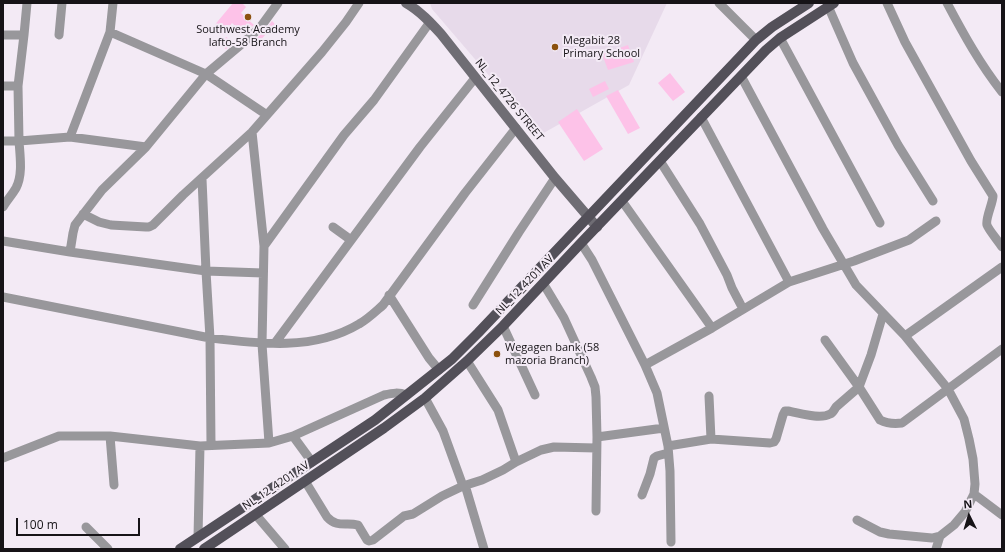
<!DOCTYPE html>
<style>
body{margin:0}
#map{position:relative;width:1005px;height:552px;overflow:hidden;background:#f3eaf5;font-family:"Open Sans",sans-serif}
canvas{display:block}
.frame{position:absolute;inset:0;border:4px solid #161317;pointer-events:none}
.north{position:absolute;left:949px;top:496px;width:40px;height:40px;-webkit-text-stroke:3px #f3eaf5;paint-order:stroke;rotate:355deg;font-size:11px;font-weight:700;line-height:16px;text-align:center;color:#161317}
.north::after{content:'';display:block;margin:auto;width:14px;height:18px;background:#161317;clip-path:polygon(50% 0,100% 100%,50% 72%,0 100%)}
.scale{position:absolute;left:16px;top:518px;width:124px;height:18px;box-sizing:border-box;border:2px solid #161317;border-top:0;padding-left:5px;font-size:12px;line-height:14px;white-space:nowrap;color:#161317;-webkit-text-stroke:3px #f3eaf5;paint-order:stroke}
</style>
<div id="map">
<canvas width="1005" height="552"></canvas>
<div class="frame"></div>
<div class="north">N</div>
<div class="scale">100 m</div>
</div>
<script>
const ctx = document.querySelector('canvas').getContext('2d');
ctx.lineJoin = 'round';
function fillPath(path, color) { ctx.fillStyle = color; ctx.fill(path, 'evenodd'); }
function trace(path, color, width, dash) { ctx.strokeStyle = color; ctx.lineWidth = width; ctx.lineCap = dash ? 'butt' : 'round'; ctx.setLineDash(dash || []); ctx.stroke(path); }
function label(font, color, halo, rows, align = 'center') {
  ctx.font = font + ' "Open Sans",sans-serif'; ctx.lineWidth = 4; ctx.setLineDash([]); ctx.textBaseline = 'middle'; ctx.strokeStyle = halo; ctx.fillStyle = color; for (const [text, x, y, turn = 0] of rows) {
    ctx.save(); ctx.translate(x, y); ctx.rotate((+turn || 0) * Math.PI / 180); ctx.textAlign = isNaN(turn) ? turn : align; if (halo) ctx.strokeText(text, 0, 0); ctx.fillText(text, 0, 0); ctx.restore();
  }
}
fillPath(new Path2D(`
 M430,3H667L629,85L540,135L432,9Z`), '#e7daea');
fillPath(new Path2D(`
 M233,3H242L246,7L241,13L254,25L244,34L232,23L223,35L213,27Z
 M272,21L275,24L256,45L253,42L266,29Z
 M226,37L235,42L226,49L221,46Z
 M628,45L634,62L608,70L602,54Z
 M670,73L685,92L673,101L658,83Z
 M605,81L609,89L593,97L589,89Z
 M618,90L640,128L628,134L606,96Z
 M577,109L603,149L584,161L558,122Z`), '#fdc2e8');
trace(new Path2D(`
 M113,3L110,32L206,74L267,115
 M719,3L756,40
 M887,3L905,42L971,161L993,196C993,203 985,219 987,225C988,229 999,242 1002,247
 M947,3C964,35 980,64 1002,92
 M828,6L853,63L898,145L933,201
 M3,35H24
 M59,35L62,3
 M780,38L880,223
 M741,76L823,229L856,285L905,336L948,389L964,419L969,439L973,459L975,484L974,494L965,512L954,525L940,536L932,538L889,534L880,532L857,520
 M3,86H18
 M701,117L789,282
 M252,132L264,246L262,344L269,443
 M70,137L110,32
 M3,141H19L18,86L24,35L27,3
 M660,161L700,224L727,275L732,288L743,309
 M202,179L206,271L210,338L211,445
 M622,201L712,328
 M3,207C7,200 12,195 16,188C23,175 20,156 19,141L70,137L146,147
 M83,214L99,222L111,225L146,227H149L153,225L183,195L252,132L322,52L346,22L359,3
 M333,227L351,240
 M3,241L70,252L206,271L263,273
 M581,243L592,260L645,365L657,393L668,446L670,471L671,542
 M264,246L344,135L374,100L430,22
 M70,252L73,233L75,225L102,190L146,147L206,74L250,37L262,25L278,3
 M543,283L564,318L591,377L595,387L596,397L597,437L596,511
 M389,295L429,358L439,370
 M3,297L210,338C259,344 314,351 359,324C368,319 375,312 383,305L465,193L516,128
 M473,305L519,232L555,178
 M503,326L535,395
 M905,336L1002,267
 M825,340L859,387L880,420C888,424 894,424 902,423L1002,349
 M275,343L420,147L475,78
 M467,361L498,410L516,462L541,450L554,447L596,448
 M645,365L712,328L789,282L854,261L909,240L936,221
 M709,396L711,439
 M425,398L443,431L463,486
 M110,436L114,485
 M293,436L312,462
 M597,437L664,428
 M668,446L711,439L770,443L774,442L776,439L783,415L785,411H788C799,413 820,420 830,414C833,413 834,410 836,407L859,387L871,355L883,314
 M3,458L59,436H110L200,446L269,443L293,436L384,395C393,393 398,392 407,395
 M305,481L327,517C337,528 346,522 358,525L367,540L369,541L373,540L404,516L413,514L442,496L463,486L482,480L503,470L516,462
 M465,485L484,549
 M974,494L1002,515
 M642,495L650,474L654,458L657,456L668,453
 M256,515L285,549
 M86,527L108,549
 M198,537L200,446
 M936,549L940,536`), '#98979b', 9);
trace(new Path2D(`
 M406,3C420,11 431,23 441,34L555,178L597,227`), '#6f6d74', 10);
trace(new Path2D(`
 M180,549L375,420L452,359L478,333L756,40L772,27L809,3
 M204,549L384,428L425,398L467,361L503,326L581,243L766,50L780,38L834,3`), '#535059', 10);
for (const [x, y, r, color] of [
 [248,17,4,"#8c510e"],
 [555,47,4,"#8c510e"],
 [497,354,4,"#8c510e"]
]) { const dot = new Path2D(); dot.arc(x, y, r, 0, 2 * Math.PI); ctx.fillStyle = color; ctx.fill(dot); trace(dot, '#f3eaf5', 1.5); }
label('11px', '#161317', '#f3eaf5', [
 ["Southwest Academy",248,30,"center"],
 ["lafto-58 Branch",248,43,"center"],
 ["Megabit 28",563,41],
 ["Primary School",563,54],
 ["Wegagen bank (58",505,348],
 ["mazoria Branch)",505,361]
], 'left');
label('11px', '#161317', '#f3eaf5', [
 ["NL_12_4726 STREET",509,100,51],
 ["NL_12_4201 AV",525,285,-46],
 ["NL_12_4201 AV",276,486,-34]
]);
</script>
